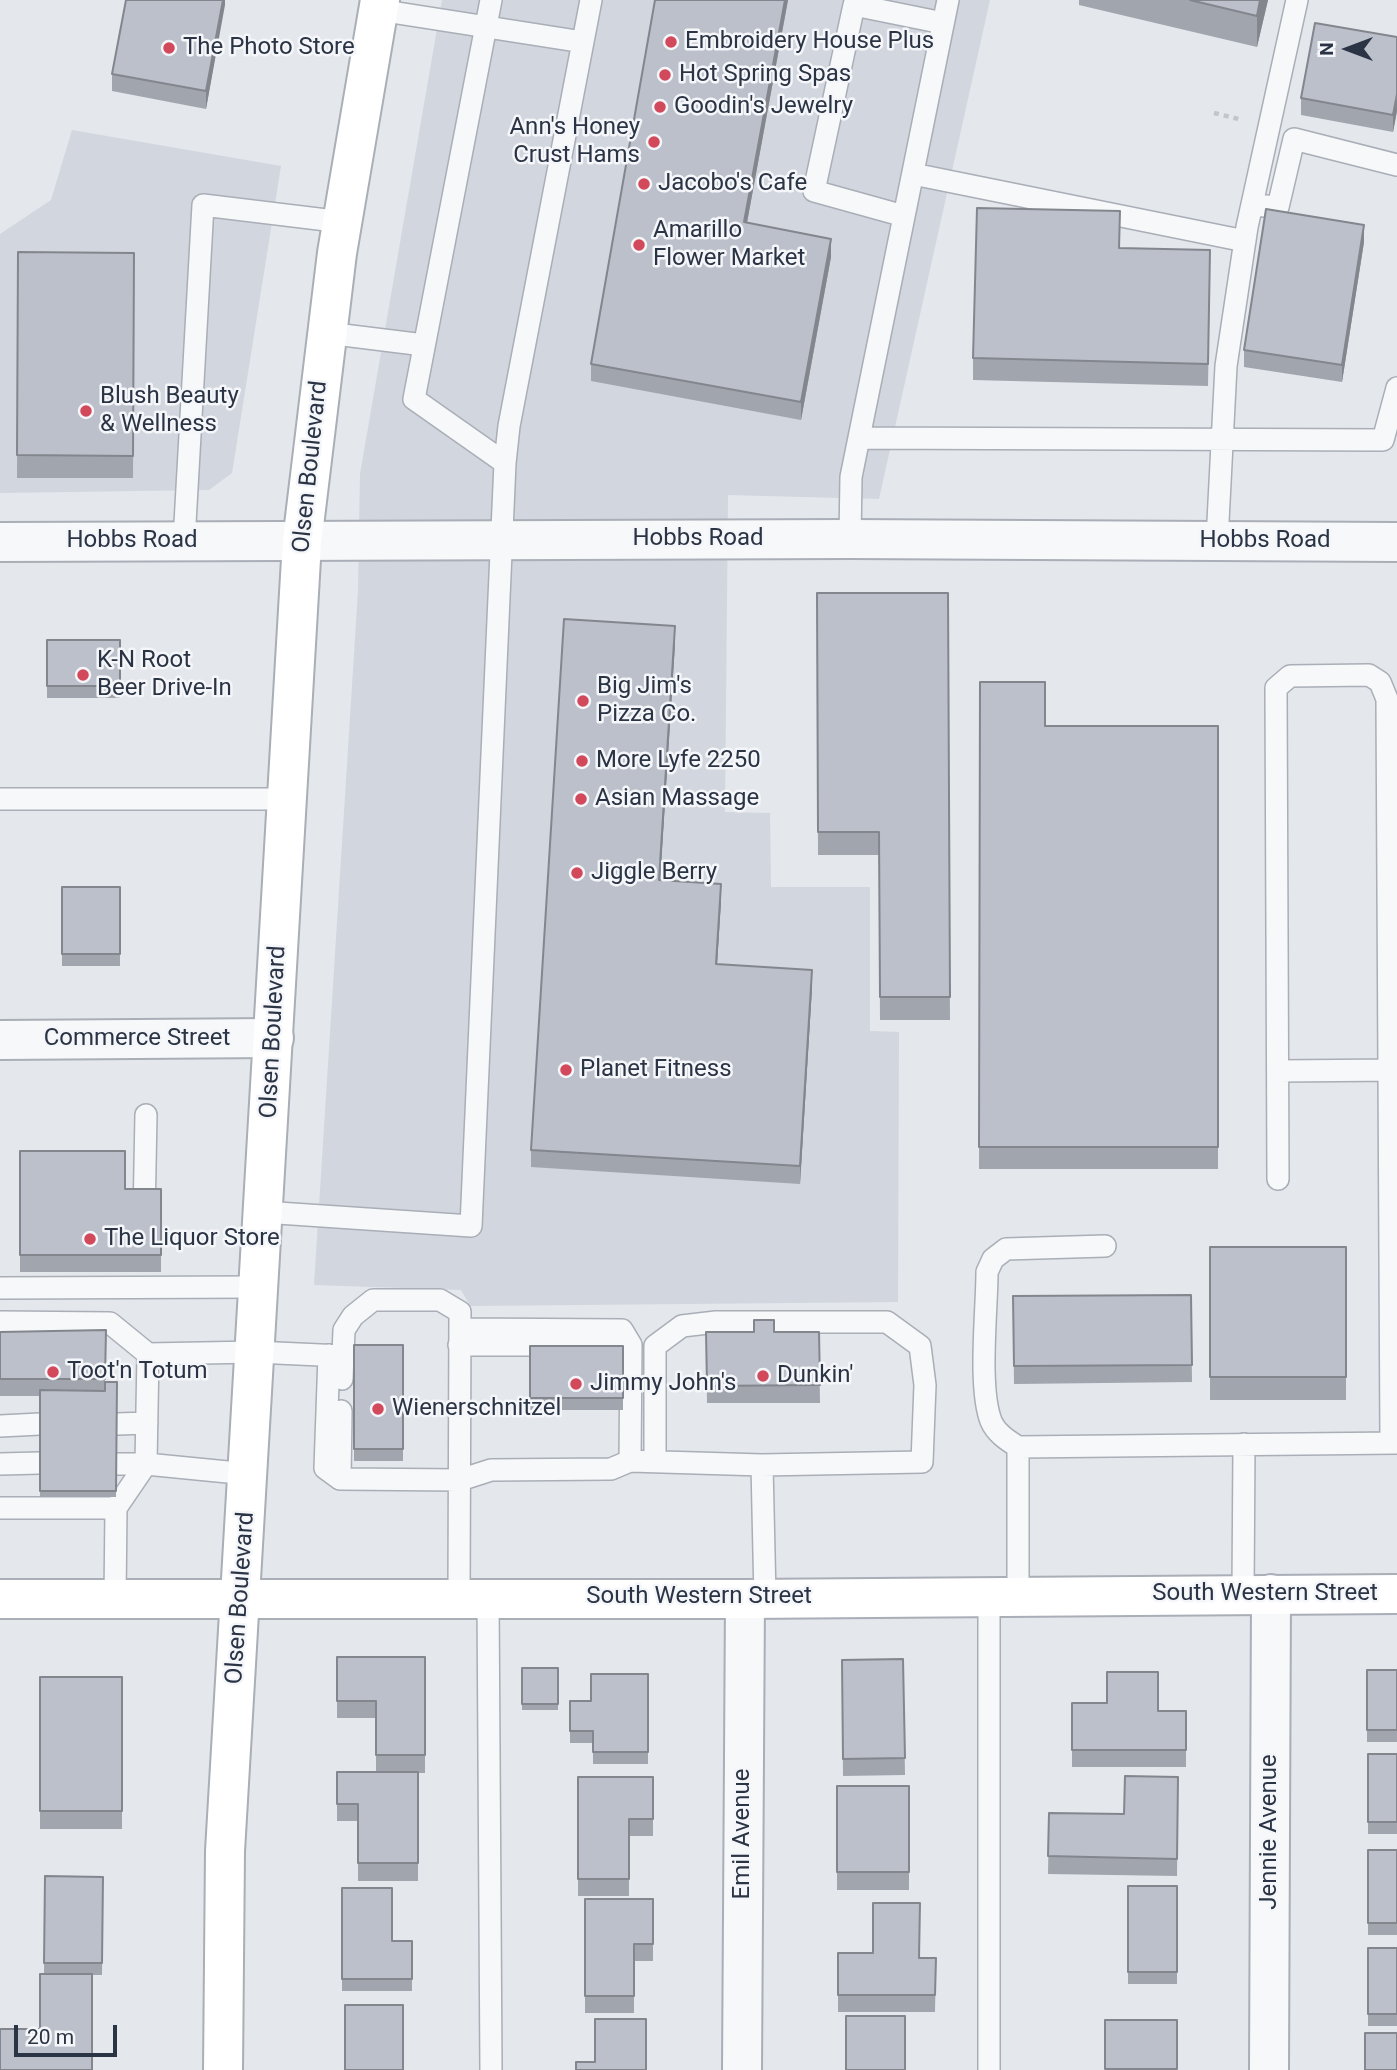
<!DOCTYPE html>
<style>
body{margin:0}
#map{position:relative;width:1397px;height:2070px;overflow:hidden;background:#e4e7ec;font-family:Roboto,sans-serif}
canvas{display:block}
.north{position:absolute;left:1313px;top:14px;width:70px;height:70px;-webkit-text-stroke:5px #f4f6f9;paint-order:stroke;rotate:270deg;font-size:19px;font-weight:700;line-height:28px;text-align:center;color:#2b3445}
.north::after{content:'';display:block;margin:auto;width:24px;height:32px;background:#2b3445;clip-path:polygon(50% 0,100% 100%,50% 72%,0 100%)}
.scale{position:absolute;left:14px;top:2025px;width:103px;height:32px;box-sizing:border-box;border:4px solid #2b3445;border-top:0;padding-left:9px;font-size:21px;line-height:24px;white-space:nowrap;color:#2b3445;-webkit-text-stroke:5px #f4f6f9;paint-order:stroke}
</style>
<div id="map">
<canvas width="1397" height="2070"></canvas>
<div class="north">N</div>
<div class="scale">20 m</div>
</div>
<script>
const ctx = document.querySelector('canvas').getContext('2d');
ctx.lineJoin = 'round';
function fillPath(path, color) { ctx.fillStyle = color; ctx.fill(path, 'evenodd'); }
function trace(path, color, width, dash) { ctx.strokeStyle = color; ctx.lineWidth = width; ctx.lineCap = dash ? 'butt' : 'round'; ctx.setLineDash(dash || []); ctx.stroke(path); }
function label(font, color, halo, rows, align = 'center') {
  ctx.font = font + ' Roboto,sans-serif'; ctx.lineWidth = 5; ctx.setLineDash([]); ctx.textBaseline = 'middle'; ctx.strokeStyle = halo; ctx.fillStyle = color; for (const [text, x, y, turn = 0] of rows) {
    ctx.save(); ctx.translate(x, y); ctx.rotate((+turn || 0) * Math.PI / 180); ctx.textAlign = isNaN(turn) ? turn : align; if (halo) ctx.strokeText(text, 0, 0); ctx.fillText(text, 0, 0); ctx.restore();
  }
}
fillPath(new Path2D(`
 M442,0H990L879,499L728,495L725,812L770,813L771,887H870V1031L899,1032L898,1302L470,1306L461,1290L314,1285L358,591L360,474Z
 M72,130L281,166L232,473L209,490L0,493V234L51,200Z`), '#d2d6de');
const service = new Path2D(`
 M491,0L414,399L505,463
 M378,10L583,42
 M913,174L1245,241
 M1252,205L1278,207L1294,139L1397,165
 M904,216L814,191L854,5L943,23
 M327,333L424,345
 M861,438L1383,440L1397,388
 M850,539L851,477L948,0
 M184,541L203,205L343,222
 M1217,541L1226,366L1247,227L1297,0
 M0,799H287
 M1278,1071L1397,1070
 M1278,1179L1276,688L1290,676L1369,675L1380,682L1387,699L1391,1443
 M263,1212L471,1226L505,463L509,426L591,0
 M144,1216L146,1115
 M0,1288L259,1287
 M0,1322L110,1323L148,1354
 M460,1329L622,1330L631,1345L630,1461
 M459,1345H631
 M329,1355L325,1468L340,1479L460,1480L491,1470L611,1469L630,1461L762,1465L922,1462L925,1385L920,1346L887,1322H716L682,1326L655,1346V1461
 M342,1379L344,1330L353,1316L373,1300H440L460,1312L459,1597
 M117,1424L147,1423
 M0,1426L40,1424
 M1018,1447C1007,1440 996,1433 991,1421C978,1387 987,1310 987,1272L993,1259L1006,1249L1105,1246
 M0,1464L40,1463
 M116,1464H146L148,1354L255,1352L342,1356
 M762,1465L765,1598
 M340,1479L341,1411
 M0,1508H116L146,1464L248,1474
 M1243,1594L1244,1444
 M1018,1595V1447L1397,1443
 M488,1597L491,2070
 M115,1599L116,1508
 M989,2070V1595`);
const minor = new Path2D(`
 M0,1040L274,1038
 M742,2070L745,1599
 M1269,2070L1271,1594`);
const tertiary = new Path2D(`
 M0,542L850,539L1397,542`);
const secondary = new Path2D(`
 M0,1599H745L1397,1594
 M223,2070L225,1851L302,542L337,253L380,0`);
trace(service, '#a9aeb7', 24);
trace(minor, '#a9aeb7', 42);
trace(tertiary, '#a9aeb7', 42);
trace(secondary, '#a9aeb7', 42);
trace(new Path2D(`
 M1214,113L1243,120`), '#c2c5cb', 4.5, [5, 5]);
trace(service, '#f7f8fa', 21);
trace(minor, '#f7f8fa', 38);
trace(tertiary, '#f7f8fa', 38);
trace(secondary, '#fff', 38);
fillPath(new Path2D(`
 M225,0L206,109L112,91V74Z
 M655,0H788L747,222L831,257L801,420L591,381V364Z
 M1079,0H1268L1257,47L1079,5Z
 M1397,37V111L1393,132L1301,115V98Z
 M1364,242L1342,382L1244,367V350Z
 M1120,248L1210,273L1208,386L973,380V358Z
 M18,252L134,253L133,478H17Z
 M817,593H948L950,1020H880L879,855H818Z
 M47,640H120V698H47Z
 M675,644L660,880L721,901L717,964L812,988L800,1184L531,1167V1150Z
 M980,682L1045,726H1218V1169H979Z
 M62,887H120V966H62Z
 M20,1151L125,1189H161V1272H20Z
 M1210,1247H1346V1400H1210Z
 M1191,1295L1192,1382L1014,1384L1013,1296Z
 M0,1332L106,1347L105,1382H117L116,1497H40V1396H0Z
 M706,1332H819L820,1403H707Z
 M354,1345H403V1461H354Z
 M530,1346H623V1410H530Z
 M337,1657H425V1773H418V1881H358V1821H337V1772H376V1718H337Z
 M903,1659L905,1775L843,1776L842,1660Z
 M522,1668H558V1710H522Z
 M1367,1670H1397V1742H1367Z
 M648,1674V1764H593V1743H570V1701H591Z
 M40,1677H122V1829H40Z
 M1072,1703L1158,1711H1186V1767H1072Z
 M1368,1754H1397V1834H1368Z
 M578,1777H653V1836H629V1896H578Z
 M1178,1777L1177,1876L1048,1874L1049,1813L1124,1814Z
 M837,1786H909V1890H837Z
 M1368,1850H1397V1935H1368Z
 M45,1876L103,1877L102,1975H92L40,2029L44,1974Z
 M1128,1886H1177V1984H1128Z
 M342,1888L392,1941H412V1991H342Z
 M585,1899H653V1961H634V2013H585Z
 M1368,1948H1397V2026H1368Z
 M838,1953L936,1958L935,2012H838Z
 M1105,2020H1177V2070H1105Z`), '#a1a5ae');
fillPath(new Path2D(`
 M223,0H225V5L206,109V91Z
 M785,0H788L744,239V222Z
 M1260,0H1268L1257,47V16Z
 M1397,94V111L1393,132V115Z
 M1364,225V242L1342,382V365Z
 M831,239V257L801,420V402Z
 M675,626V644L659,898V880Z
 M721,884V901L716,982V964Z
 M812,970V988L800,1184V1166Z`), '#83868d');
const building = new Path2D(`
 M126,0H223L206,91L112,74Z
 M655,0H785L744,222L831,239L801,402L591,364Z
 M1190,0H1260L1257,16Z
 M1315,23L1397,37V94L1393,115L1301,98Z
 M977,208L1120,211L1119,248L1210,250L1208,364L973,358Z
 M1266,209L1364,225L1342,365L1244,350Z
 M18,252L134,253L133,456L17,455Z
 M817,593H948L950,997H880L879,832H818Z
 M564,619L675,626L659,880L721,884L716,964L812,970L800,1166L531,1150Z
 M47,640H120V686H47Z
 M980,682H1045V726H1218V1147H979Z
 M62,887H120V954H62Z
 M20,1151H125V1189H161V1255H20Z
 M1210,1247H1346V1377H1210Z
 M1191,1295L1192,1365L1014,1366L1013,1296Z
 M754,1320H774V1332H819L820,1385L707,1386L706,1332H754Z
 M106,1330L105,1379H0V1332Z
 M354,1345H403V1449H354Z
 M530,1346H623V1398H530Z
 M105,1382H117L116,1491H40V1390L105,1391Z
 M337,1657H425V1755H376V1701H337Z
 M903,1659L905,1758L843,1759L842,1660Z
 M522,1668H558V1704H522Z
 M1367,1670H1397V1730H1367Z
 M1107,1672H1158V1711H1186V1750H1072V1703H1107Z
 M591,1674H648V1752H593V1731H570V1701H591Z
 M40,1677H122V1811H40Z
 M1368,1754H1397V1822H1368Z
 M337,1772H418V1863H358V1804H337Z
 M1125,1776L1178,1777L1177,1859L1048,1856L1049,1813L1124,1814Z
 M578,1777H653V1819H629V1879H578Z
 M837,1786H909V1872H837Z
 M1368,1850H1397V1923H1368Z
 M45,1876L103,1877L102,1963H44Z
 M1128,1886H1177V1972H1128Z
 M342,1888H392V1941H412V1979H342Z
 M585,1899H653V1944H634V1996H585Z
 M873,1903H920L919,1958H936L935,1995H838V1953H873Z
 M1368,1948H1397V2014H1368Z
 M40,1974H92V2070H0V2029H40Z
 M345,2005H403V2070H345Z
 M846,2016H905V2070H846Z
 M595,2019H646V2070H576V2062H595Z
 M1105,2020H1177V2069H1105Z
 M1365,2033H1397V2070H1365Z`);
fillPath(building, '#bbc0ca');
trace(building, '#83868d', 2);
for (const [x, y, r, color] of [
 [671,42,7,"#d1495b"],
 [169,48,7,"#d1495b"],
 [665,75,7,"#d1495b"],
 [660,107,7,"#d1495b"],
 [654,142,7,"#d1495b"],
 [644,184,7,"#d1495b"],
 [639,245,7,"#d1495b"],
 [86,411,7,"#d1495b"],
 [83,675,7,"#d1495b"],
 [583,701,7,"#d1495b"],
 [582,761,7,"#d1495b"],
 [581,799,7,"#d1495b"],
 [577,873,7,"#d1495b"],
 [566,1070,7,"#d1495b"],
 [90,1239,7,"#d1495b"],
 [53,1372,7,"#d1495b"],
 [763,1376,7,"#d1495b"],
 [576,1384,7,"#d1495b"],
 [378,1409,7,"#d1495b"]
]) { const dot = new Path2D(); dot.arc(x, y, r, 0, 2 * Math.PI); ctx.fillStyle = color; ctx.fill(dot); trace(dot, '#f4f6f9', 2.5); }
label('24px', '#2b3445', '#f4f6f9', [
 ["Embroidery House Plus",685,42],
 ["The Photo Store",183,48],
 ["Hot Spring Spas",679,75],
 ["Goodin's Jewelry",674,107],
 ["Ann's Honey",640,128,"right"],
 ["Crust Hams",640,156,"right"],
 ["Jacobo's Cafe",658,184],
 ["Amarillo",653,231],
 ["Flower Market",653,259],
 ["Blush Beauty",100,397],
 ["& Wellness",100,425],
 ["K-N Root",97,661],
 ["Beer Drive-In",97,689],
 ["Big Jim's",597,687],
 ["Pizza Co.",597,715],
 ["More Lyfe 2250",596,761],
 ["Asian Massage",595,799],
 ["Jiggle Berry",591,873],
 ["Planet Fitness",580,1070],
 ["The Liquor Store",104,1239],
 ["Toot'n Totum",67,1372],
 ["Dunkin'",777,1376],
 ["Jimmy John's",590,1384],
 ["Wienerschnitzel",392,1409]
], 'left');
label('24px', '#2b3445', '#f4f6f9', [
 ["Olsen Boulevard",311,467,-84],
 ["Hobbs Road",698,539],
 ["Hobbs Road",132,541],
 ["Hobbs Road",1265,541],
 ["Olsen Boulevard",274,1032,-87],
 ["Commerce Street",137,1039],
 ["South Western Street",1265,1594],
 ["South Western Street",699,1597],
 ["Olsen Boulevard",241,1598,-86],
 ["Jennie Avenue",1270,1832,-90],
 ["Emil Avenue",743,1834,-90]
]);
</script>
